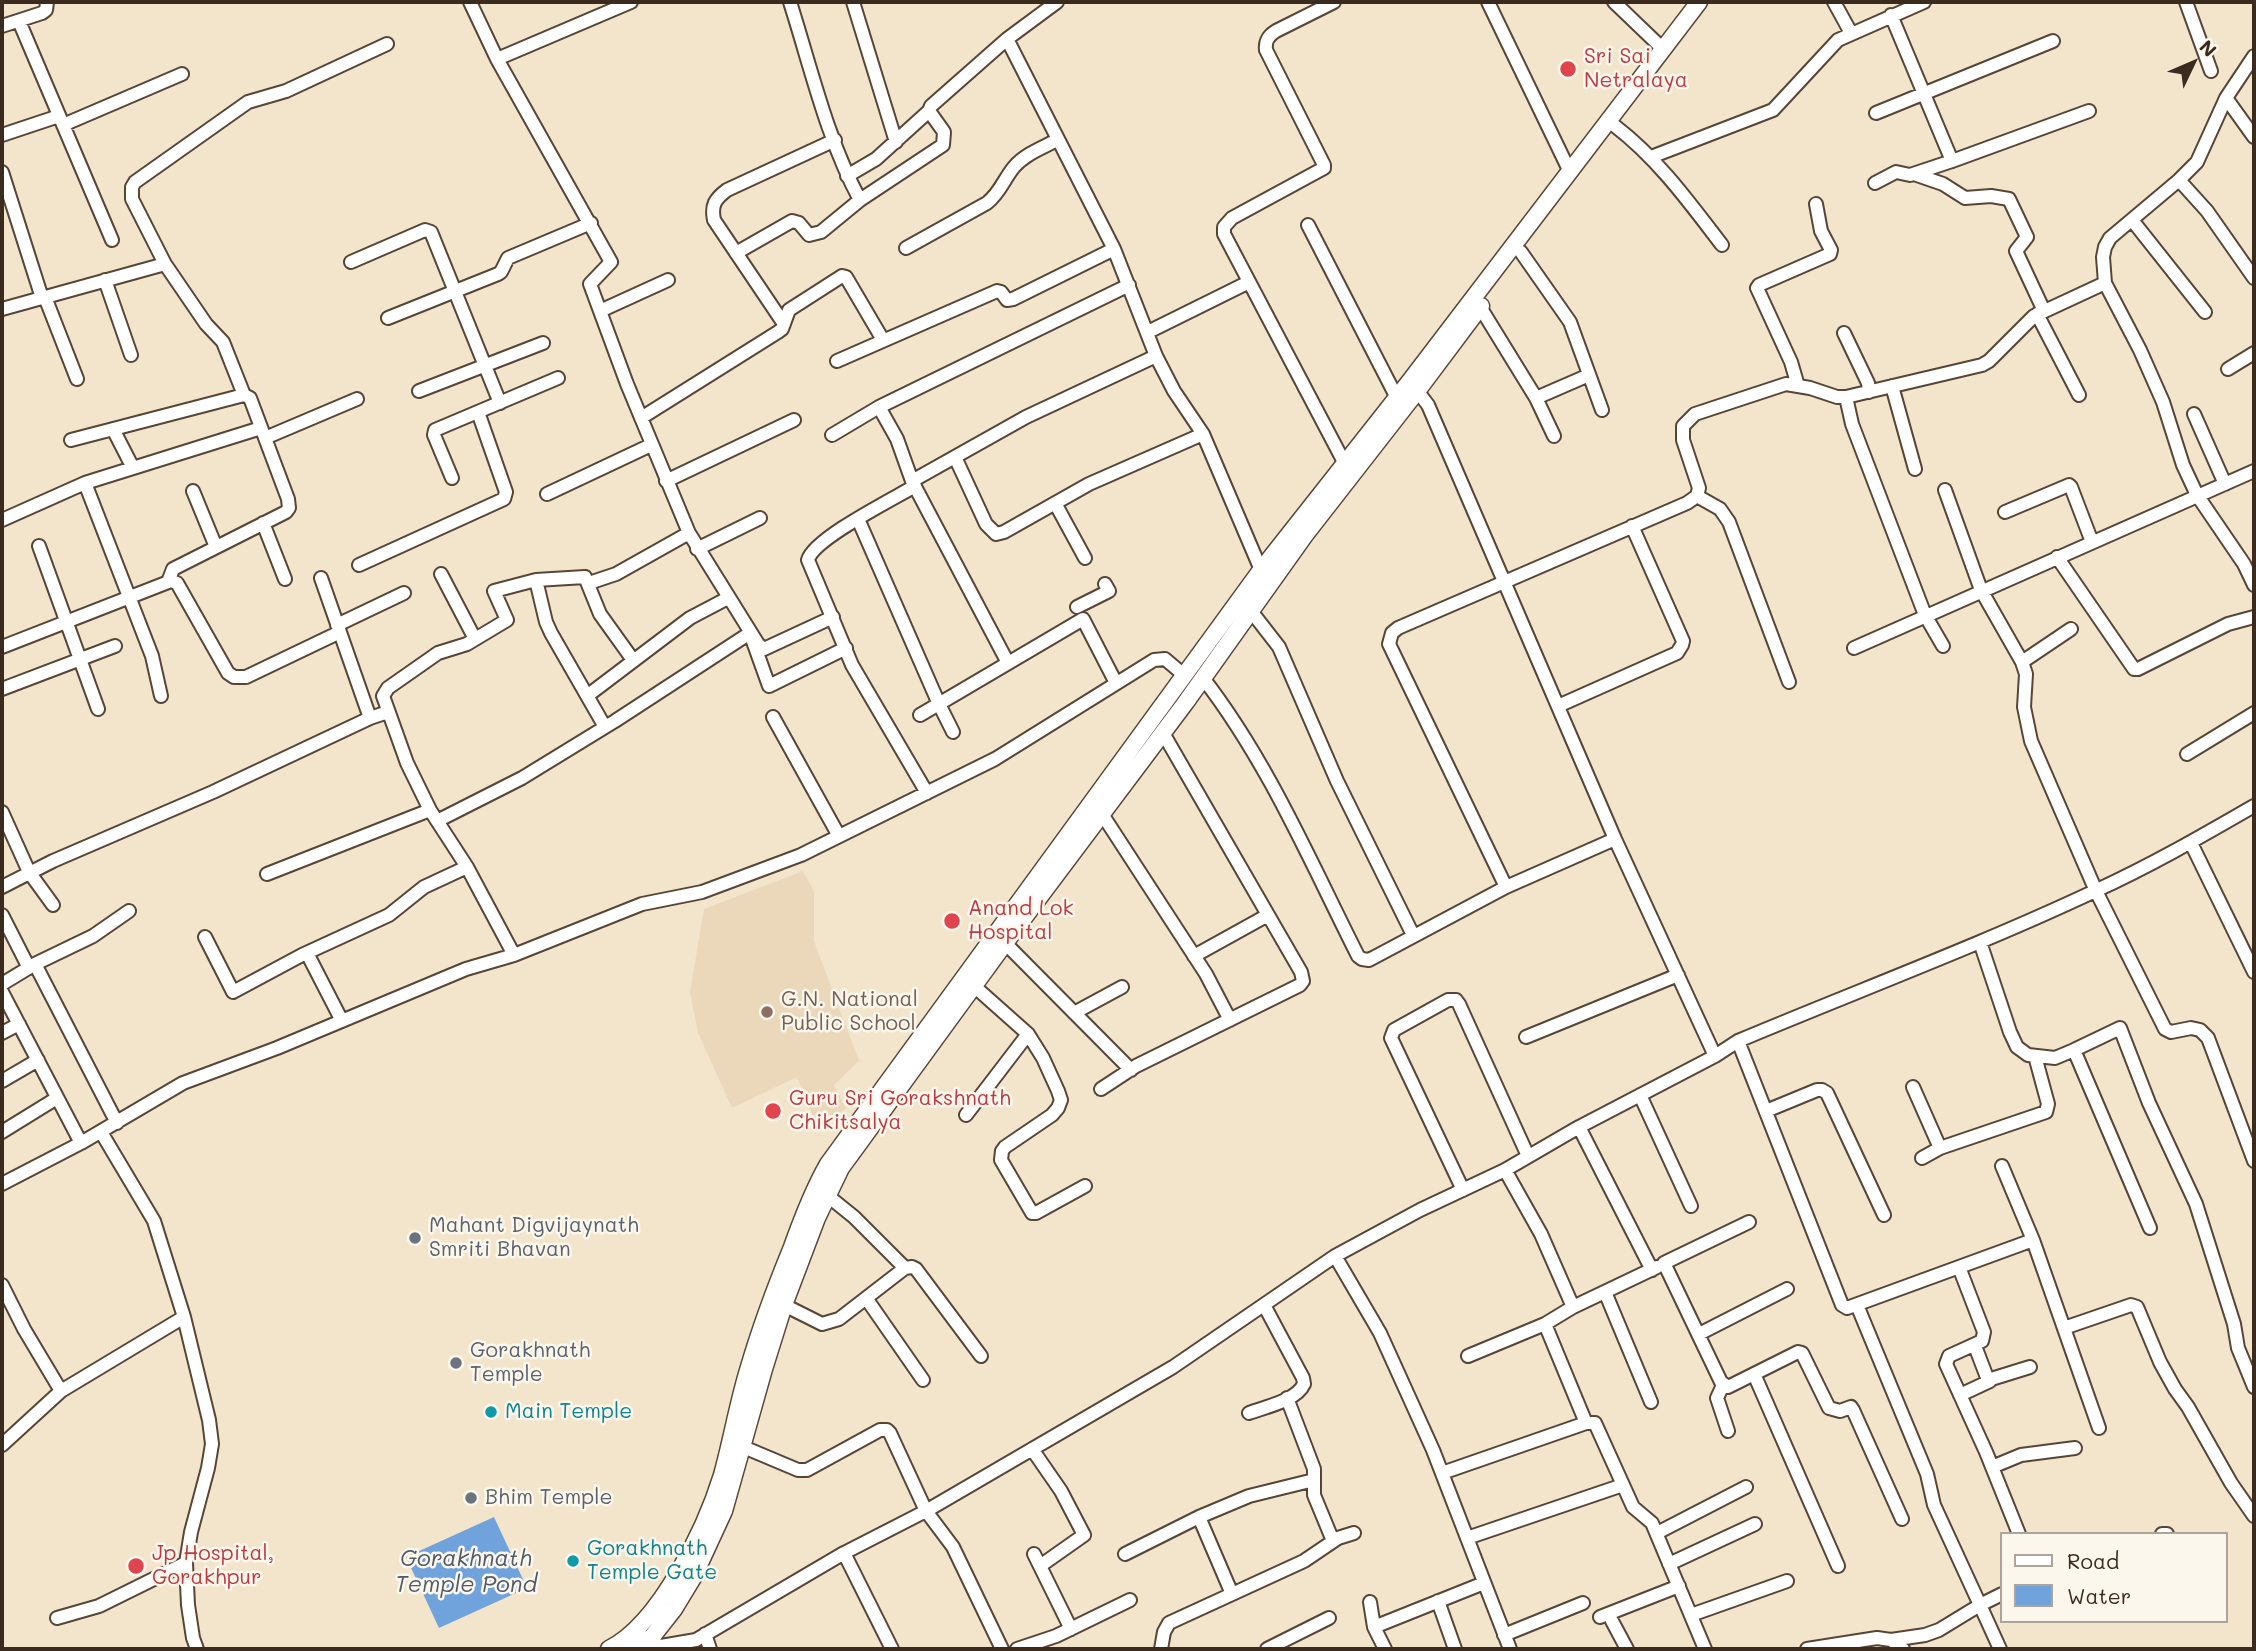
<!DOCTYPE html>
<style>
body{margin:0}
#map{position:relative;width:2256px;height:1651px;overflow:hidden;background:#f3e5cb;font-family:Mali,sans-serif}
canvas{display:block}
.frame{position:absolute;inset:0;border:4px solid #3b2a1e;pointer-events:none}
.legend{position:absolute;left:2000px;top:1532px;width:228px;height:91px;box-sizing:border-box;background:#fbf7ec;border:2px solid #aea59a;margin:0;padding:9px 12px;list-style:none;font-size:21px;color:#3b2a1e}
.legend li{display:flex;align-items:center;gap:14px;height:35px}
.legend b{width:35px;border:2px solid #aea59a}
.north{position:absolute;left:2158px;top:28px;width:70px;height:70px;-webkit-text-stroke:5px #fbf7ec;paint-order:stroke;rotate:46deg;font-size:19px;font-weight:700;line-height:28px;text-align:center;color:#3b2a1e}
.north::after{content:'';display:block;margin:auto;width:24px;height:32px;background:#3b2a1e;clip-path:polygon(50% 0,100% 100%,50% 72%,0 100%)}
</style>
<div id="map">
<canvas width="2256" height="1651"></canvas>
<div class="frame"></div>
<ul class="legend">
<li><b style="height:9px;background:#fff"></b>Road</li>
<li><b style="height:19px;background:#70a2db"></b>Water</li>
</ul>
<div class="north">N</div>
</div>
<script>
const ctx = document.querySelector('canvas').getContext('2d');
ctx.lineJoin = 'round';
function fillPath(path, color) { ctx.fillStyle = color; ctx.fill(path, 'evenodd'); }
function trace(path, color, width, dash) { ctx.strokeStyle = color; ctx.lineWidth = width; ctx.lineCap = dash ? 'butt' : 'round'; ctx.setLineDash(dash || []); ctx.stroke(path); }
function label(font, color, halo, rows, align = 'center') {
  ctx.font = font + ' Mali,sans-serif'; ctx.lineWidth = 5; ctx.setLineDash([]); ctx.textBaseline = 'middle'; ctx.strokeStyle = halo; ctx.fillStyle = color; for (const [text, x, y, turn = 0] of rows) {
    ctx.save(); ctx.translate(x, y); ctx.rotate((+turn || 0) * Math.PI / 180); ctx.textAlign = isNaN(turn) ? turn : align; if (halo) ctx.strokeText(text, 0, 0); ctx.fillText(text, 0, 0); ctx.restore();
  }
}
fillPath(new Path2D(`
 M803,871L814,891V941L859,1061L834,1085L846,1109L817,1125L797,1077L732,1108L698,1033L690,992L704,909Z`), '#ebd8ba');
fillPath(new Path2D(`
 M494,1517L527,1588L439,1628L406,1557Z`), '#70a2db');
const minor = new Path2D(`
 M470,2L497,59L611,262L590,284L627,384L689,533L758,644L764,649L833,617
 M790,2C811,68 827,139 860,200
 M853,2L896,142
 M1057,2L1007,39L1114,249L1156,356L1174,391L1203,434L1261,570
 M1334,2L1276,31C1268,36 1265,41 1266,50L1324,165V168L1232,218L1224,227V234L1345,464
 M1488,2L1570,172
 M1614,2L1663,49
 M1834,2L1851,33
 M2186,2L2211,71
 M1891,15L1952,161
 M19,21L112,240
 M2,26L42,13L46,10L47,2
 M2254,56L2226,98L2197,162L2179,180L2110,238L2105,247L2103,257L2105,283L2140,350L2163,402L2183,465L2197,495L2244,564L2254,585
 M497,59L631,2
 M2226,98L2254,137
 M1876,113L2053,41
 M63,125L182,74
 M1615,126C1658,159 1689,202 1722,245
 M2,135L59,116
 M1651,157L1773,110L1838,40L1924,2
 M2,172L42,298
 M1914,174L1943,184L1965,198L1991,196L2009,199L2027,237L2016,251L2044,311
 M847,176L876,159L929,111
 M2179,180L2207,211L2254,278
 M1875,183L1896,172L1910,175L1952,161L2089,111
 M2132,220L2205,312
 M1308,225L1397,398
 M906,248L987,203C1000,193 1004,179 1014,167C1025,154 1042,148 1057,140
 M1521,252L1570,322L1602,410
 M736,253L792,221L799,223L809,235L821,232L860,200L943,145L944,132L929,111L931,106L1007,39
 M351,262L425,230L431,232L500,403
 M105,280L131,355
 M45,297L77,379
 M1480,307L1536,398L1554,436
 M2,309L165,264
 M600,311L668,280
 M2037,314L2079,395
 M388,318L498,274L501,272L508,258L591,223
 M784,324L714,220C711,205 715,199 727,190L835,140
 M1148,332L1249,282
 M1844,333L1868,383L1869,392
 M837,361L997,291L1001,292L1007,300L1013,299L1114,249
 M2228,369L2254,353
 M1412,384L1428,405L1615,839L1715,1056
 M1798,386L1791,362L1757,288L1759,285L1830,254L1831,250L1821,231L1816,204
 M1892,386L1915,469
 M419,391L543,343
 M244,395L223,342L206,324L165,264L132,199V187L135,182L248,102L286,91L387,44
 M1846,397L1852,424L1925,615L1943,646
 M1536,398L1589,375
 M879,407L1129,285
 M2194,414L2225,484
 M641,418L778,332L782,329L789,310L842,276L846,277L883,340
 M113,429L133,468
 M832,435L879,407L897,439L912,481L1008,663
 M265,438L357,399
 M71,440L244,395L250,398L288,499L289,508L286,512L173,569L168,582
 M955,457L986,524L996,534L1004,532L1089,484L1203,434
 M452,478L434,435L435,430L558,378
 M666,481L794,420
 M912,481L1026,417L1156,356
 M85,483L152,656L161,696
 M915,486C893,499 813,539 808,560L852,665L927,793
 M1945,490L1981,590L2022,662L2026,674L2024,707L2031,741L2096,891L2165,1029L2171,1032L2191,1028L2200,1030L2208,1038L2254,1161
 M193,491L216,547
 M547,494L651,445
 M1697,496L1720,509L1729,522L1789,682
 M1055,503L1085,558
 M2005,512L2069,485L2071,487L2092,542
 M858,519L939,704L953,732
 M2,520L85,483L261,428
 M263,523L285,579
 M39,546L98,709
 M697,549L760,518
 M2057,557L2134,669H2138L2228,624L2254,617
 M359,565L504,499L506,492L478,412
 M441,574L475,639
 M321,578L370,718
 M536,580L546,622L551,633L605,727
 M589,583L616,574L689,533
 M1077,607L1109,591L1105,584
 M1251,611L1279,647L1337,781L1413,935
 M337,625L404,593
 M2,647L171,581L177,583L228,673L234,677H246L340,632
 M1854,648L2254,471
 M2022,662L2071,629
 M1203,678C1268,762 1310,861 1358,956L1362,959L1369,960L1506,887L1615,839
 M2,689L115,646
 M587,696L690,618L728,598
 M1558,706L1677,653L1682,645L1683,641L1632,526
 M920,715L1083,619L1116,683
 M773,717L839,836
 M2187,754L2254,713
 M2,812L29,872L53,905
 M1102,814L1206,974L1230,1020
 M437,821L522,778L615,721L750,633L769,686L846,648
 M2191,843L2254,972
 M267,874L430,810
 M2,887L53,861L213,792L370,718L388,712
 M1506,887L1389,644L1392,633L1398,628L1687,503L1697,496L1699,488L1683,440V426L1695,414L1786,384L1810,388L1837,397H1846L1982,365L1989,361L2034,316L2105,283
 M2,915L29,968
 M205,937L233,992L302,955H308L342,1021
 M1980,942L2010,1032L2017,1047L2028,1055L2055,1058L2074,1050L2150,1228
 M1005,943L1131,1070
 M302,955L389,915L424,887L467,867
 M514,955L467,867L430,810L407,763L383,696L388,688L438,653L467,644L507,620L494,591L536,580L585,577L600,614L633,660
 M1194,956L1268,915
 M35,964L117,1123
 M2,984L35,964L93,936L129,911
 M974,986L1028,1034L1043,1058L1058,1091L1061,1100L1058,1108L1052,1115L1005,1147L1002,1151L1001,1160L1032,1213H1036L1085,1186
 M2,992L81,1143
 M1074,1013L1122,987
 M2,1033L19,1024
 M1526,1037L1678,975
 M1738,1041L1842,1305L1847,1308L2033,1240L2099,1428
 M2074,1050L2120,1028L2149,1103L2196,1204L2234,1324L2238,1348L2254,1387
 M2,1081L38,1060
 M1913,1087L1940,1148
 M1101,1089L1136,1066L1300,985L1303,981L1301,972L1163,733
 M1640,1095L1691,1206
 M1766,1111L1817,1090H1822L1827,1093L1884,1215
 M966,1115L1028,1034
 M1579,1127L1652,1270
 M2,1132L57,1098
 M101,1132L154,1221L184,1317L209,1420L212,1444L208,1468L191,1532L186,1563L188,1605L193,1638L197,1649
 M1922,1158L1940,1148L2046,1112L2048,1104L2035,1056
 M2002,1166L2033,1240
 M2,1184L81,1143L183,1083L277,1048L466,969L514,955L642,904L702,892L801,855L995,759L1154,660L1165,659L1184,675
 M1463,1190L1391,1038L1394,1030L1448,1000H1456L1459,1004L1528,1156
 M828,1196L854,1217L905,1268
 M1749,1222L1664,1263L1721,1382L1728,1387L1754,1374
 M1335,1256L1380,1333L1433,1450L1510,1649
 M1959,1267L1984,1332L1982,1341L1949,1356L1946,1364L1986,1452L2019,1534
 M2,1285L24,1329L61,1391
 M1605,1292L1651,1402
 M866,1298L923,1380
 M784,1305L822,1324L839,1319L905,1268L912,1267L916,1269L981,1356
 M1857,1305L1927,1474L1934,1505L1980,1605L2002,1594
 M1573,1307L1657,1267
 M2064,1328L2131,1305L2137,1307L2160,1362L2175,1389L2188,1407L2231,1483L2254,1516
 M1699,1334L1787,1289
 M1975,1346L1988,1380L2030,1367
 M1468,1356L1545,1324
 M1723,1385L1717,1398L1728,1431
 M1960,1395L1990,1381
 M1287,1398L1314,1469V1495L1333,1541
 M1249,1413C1265,1407 1296,1401 1304,1384L1303,1378L1264,1305
 M1586,1423H1595L1633,1507L1652,1523L1705,1649
 M2,1445L61,1391L184,1317
 M741,1446L798,1470H807L880,1430H887L890,1433L926,1511L953,1547L1002,1649
 M1032,1449L1061,1491L1084,1535L1040,1566
 M1992,1467L2021,1455L2075,1448
 M1442,1473L1586,1423L1545,1324L1573,1307L1541,1234L1505,1170
 M1199,1517L1232,1594
 M1657,1533L1746,1487
 M2162,1534H2167
 M1467,1538L1623,1485
 M844,1553L892,1649
 M1034,1554L1071,1629
 M1125,1554L1199,1517L1249,1496L1314,1480
 M1669,1564L1755,1524
 M1838,1566L1754,1374L1798,1352L1802,1353L1829,1408L1840,1411L1851,1407L1853,1410L1902,1519
 M1438,1601L1455,1649
 M1370,1602L1374,1627L1385,1649
 M1691,1615L1787,1581
 M1600,1617L1679,1586
 M57,1618L99,1606L186,1563
 M1612,1621L1627,1649
 M1374,1627L1484,1583
 M705,1634L710,1649
 M1504,1635L1583,1603
 M644,1637L648,1642L661,1646L696,1640L844,1553L926,1511L1173,1367L1335,1256L1420,1210L1505,1170L1579,1127L1715,1056L1738,1041C1857,991 1978,946 2095,891C2150,866 2202,836 2254,806
 M1891,1640L1925,1635L1939,1630L1980,1605L2000,1649
 M1017,1649L1056,1636L1130,1600
 M1161,1649L1164,1632L1169,1623L1304,1561L1338,1538L1354,1533
 M1267,1649L1329,1618
 M1807,1649L1877,1638L1891,1640L1903,1649`);
const major = new Path2D(`
 M609,1649C660,1624 706,1527 722,1475C732,1439 738,1402 749,1367C761,1326 776,1286 792,1247C802,1219 813,1190 828,1164L1261,570L1410,381L1699,2
 M635,1649L648,1642L674,1609L694,1576L724,1511L764,1369L784,1305L817,1218L841,1168L1011,935L1186,702L1305,535L1418,390L1481,306`);
trace(minor, '#574638', 16);
trace(major, '#574638', 19);
trace(minor, '#fff', 12);
trace(major, '#fff', 16);
for (const [x, y, r, color] of [
 [1568,69,9,"#e0444e"],
 [952,921,9,"#e0444e"],
 [767,1012,7,"#8d6e63"],
 [773,1111,9,"#e0444e"],
 [415,1238,7,"#6b7280"],
 [456,1363,7,"#6b7280"],
 [491,1412,7,"#0f9aa8"],
 [471,1498,7,"#6b7280"],
 [573,1561,7,"#0f9aa8"],
 [136,1566,9,"#e0444e"]
]) { const dot = new Path2D(); dot.arc(x, y, r, 0, 2 * Math.PI); ctx.fillStyle = color; ctx.fill(dot); trace(dot, '#fbf7ec', 2.5); }
label('21px', '#be3a42', '#fbf7ec', [
 ["Sri Sai",1584,57],
 ["Netralaya",1584,81],
 ["Anand Lok",968,909],
 ["Hospital",968,933],
 ["Guru Sri Gorakshnath",789,1099],
 ["Chikitsalya",789,1123],
 ["Jp Hospital,",152,1554],
 ["Gorakhpur",152,1578]
], 'left');
label('21px', '#785e54', '#fbf7ec', [
 ["G.N. National",781,1000],
 ["Public School",781,1024]
], 'left');
label('21px', '#5b616d', '#fbf7ec', [
 ["Mahant Digvijaynath",429,1226],
 ["Smriti Bhavan",429,1250],
 ["Gorakhnath",470,1351],
 ["Temple",470,1375],
 ["Bhim Temple",485,1498]
], 'left');
label('21px', '#0d838f', '#fbf7ec', [
 ["Main Temple",505,1412],
 ["Gorakhnath",587,1549],
 ["Temple Gate",587,1573]
], 'left');
label('italic 23px', '#505a6a', '#fbf7ec', [
 ["Gorakhnath",466,1559],
 ["Temple Pond",466,1585]
]);
</script>
